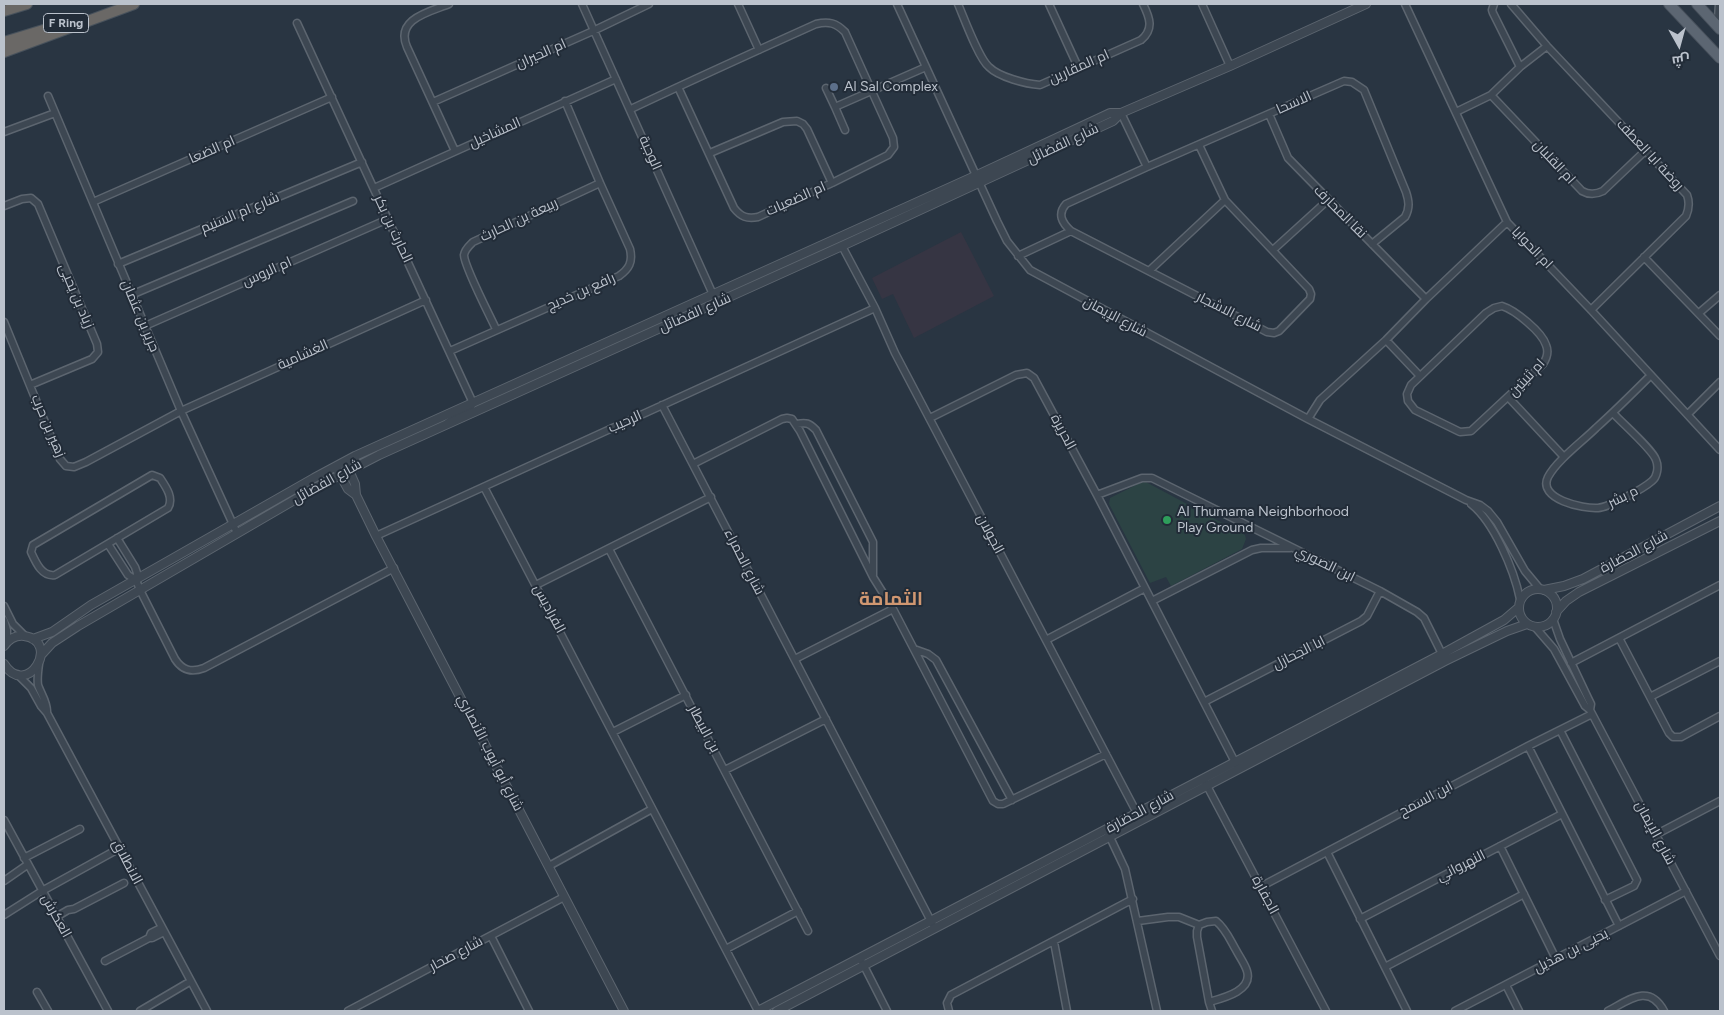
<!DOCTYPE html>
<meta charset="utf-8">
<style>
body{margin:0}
#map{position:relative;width:1724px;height:1015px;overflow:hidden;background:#293542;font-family:Figtree,Cairo,sans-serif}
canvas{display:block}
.frame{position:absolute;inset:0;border:5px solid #bbc2cc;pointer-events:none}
.north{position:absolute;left:1654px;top:20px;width:50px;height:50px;-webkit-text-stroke:4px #222c38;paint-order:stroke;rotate:173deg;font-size:14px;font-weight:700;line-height:20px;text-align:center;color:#bbc2cc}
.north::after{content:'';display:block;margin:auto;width:18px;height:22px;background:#bbc2cc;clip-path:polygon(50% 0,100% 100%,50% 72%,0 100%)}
</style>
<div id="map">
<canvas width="1724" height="1015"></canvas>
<div class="frame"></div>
<div class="north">ش</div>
</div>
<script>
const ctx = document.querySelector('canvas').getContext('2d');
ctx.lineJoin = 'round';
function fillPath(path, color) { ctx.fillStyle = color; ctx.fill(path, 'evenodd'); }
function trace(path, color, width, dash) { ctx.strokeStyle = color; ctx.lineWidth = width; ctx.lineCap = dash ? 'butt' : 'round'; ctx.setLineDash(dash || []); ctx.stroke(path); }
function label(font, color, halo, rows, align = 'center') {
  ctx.font = font + ' Figtree,Cairo,sans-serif'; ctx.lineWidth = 4; ctx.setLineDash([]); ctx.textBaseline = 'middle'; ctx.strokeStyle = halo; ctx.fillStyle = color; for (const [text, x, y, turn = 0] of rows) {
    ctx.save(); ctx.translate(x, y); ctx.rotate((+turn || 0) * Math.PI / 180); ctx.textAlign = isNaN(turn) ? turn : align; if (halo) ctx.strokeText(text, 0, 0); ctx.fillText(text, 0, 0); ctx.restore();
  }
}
fillPath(new Path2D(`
 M961,232L994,296L914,338L893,294L882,299L872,278Z`), '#363543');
fillPath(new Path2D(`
 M1144,481L1245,535L1246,539L1242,549L1171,586L1166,577L1150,583L1109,504L1110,498Z`), '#2c4344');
const minor = new Path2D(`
 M449,4C429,12 395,19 407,47L455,151
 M582,4L715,299
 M738,4L759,50
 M897,4L997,221L1007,241L1030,270L1308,419L1466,500L1480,505L1488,511L1497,522L1525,571L1540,589
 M958,4C964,18 979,59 989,67C999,77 1026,84 1040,85L1141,40C1154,29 1150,18 1143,4
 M1049,4L1078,67
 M1202,4L1230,66
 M1405,4L1507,222L1591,310L1720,450
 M1494,4L1492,10L1493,13L1520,67
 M1511,4L1547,46L1687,195C1690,203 1689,209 1686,216L1591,310
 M1719,4L1718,18L1720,25
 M297,23L473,403C470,413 454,415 447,423
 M826,88L835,107
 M1491,95L1582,191C1589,195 1595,195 1603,191L1645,151
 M48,96L181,411L237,533
 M433,102L593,31L649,4
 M631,109C692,80 754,52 816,24C829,21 836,23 845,32L893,138L894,147L888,155L832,183L758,217C747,219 741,217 734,208L678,87
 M1456,112L1491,95L1520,67L1547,46
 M1121,113L1147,167
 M1269,114L1288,158L1426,299
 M845,130L835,107L926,67
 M4,132L55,113
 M1199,145L1225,200L1309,289L1311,294L1310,299L1279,331L1274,333L1267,332L1071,231C1062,223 1057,214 1066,204L1147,167L1344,81L1352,82L1364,90L1406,192C1409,201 1410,208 1405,217L1372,244
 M710,153L783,122L797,121L803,124L807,129L832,183
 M374,188L616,79
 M93,202L332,97
 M4,206L22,199L31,198L38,204L97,344L98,352L92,359L30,385
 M842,246L875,308L895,353L1139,817
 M1273,250L1328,200
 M1018,256L1071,231
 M1644,257L1720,336
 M118,264L362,162
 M1149,271L1225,200
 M131,295L353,201
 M1502,306C1515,310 1542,332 1546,345C1549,352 1547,358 1543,364L1471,431L1460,432L1415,410L1408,401L1407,394L1411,385L1486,313L1494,308Z
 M1699,313L1720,295
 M4,322L60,459L66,466L74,467L86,462L181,411L426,300
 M145,326L388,219
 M496,329C490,316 464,266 464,255C465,249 469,246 473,242L600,183
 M1386,340L1419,375
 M450,351L619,276C629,269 633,262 630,249L600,183L565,101
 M1509,398L1564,457
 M662,405L933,925
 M1613,413C1622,423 1653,450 1656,460C1659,467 1657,477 1652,481C1643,489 1609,507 1598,508C1583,509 1537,499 1548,477C1557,460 1583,441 1596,428C1615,411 1633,393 1651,375
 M1688,414L1720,382
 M930,418L1016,375L1027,373L1034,378L1097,495L1237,766
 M1308,419L1320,400L1386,340L1426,299L1507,222
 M797,424C806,422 809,423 816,430L873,542V575
 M693,464L782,419L787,418L792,419L800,431L873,577L893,609L993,801L998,804H1003L1106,754
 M152,475L160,478C166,487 174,498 168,508L55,575C42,577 36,563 31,552L33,545Z
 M484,487L758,1011
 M1097,495L1142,478H1152L1380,591L1417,612L1424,618L1444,658
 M1471,504C1494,522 1514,570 1520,599
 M376,536L875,308
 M117,538L135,567L137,573L136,580L140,590L175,659C182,670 191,673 204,668L394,568
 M108,544L128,575L136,580
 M609,549L808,931
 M536,585L711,497
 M1152,601L1252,550L1261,548H1290
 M4,606L13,624L25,636
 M1553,619L1560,639L1588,698L1591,704L1590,710
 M4,620L7,630V642
 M1535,627L1554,649L1585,706L1590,710L1720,956
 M1619,638L1669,733L1673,737H1681L1720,716
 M1046,640L1145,588
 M914,649L928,654L936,660L1012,800
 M795,659L893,609
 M1571,663L1720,585
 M39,664C38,671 37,678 38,685C41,694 48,703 47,713
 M17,674L31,688L41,706L47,713L207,1011
 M1650,697L1720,661
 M1204,702L1361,621L1367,616L1380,591
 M1560,730L1637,880L1634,886L1605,900
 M613,732L686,695
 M1528,746L1619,926
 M725,770L826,719
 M1205,782L1326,1011
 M4,820L108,1011
 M1108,833L1125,869L1157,1011
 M1657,834L1720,801
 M1500,846L1556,959
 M1327,852L1407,1011
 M24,858L80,829
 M549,866L652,809
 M4,881L27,865
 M1260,887L1528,746L1592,714
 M4,915L42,891L120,848
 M56,917L68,910L74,909L124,883
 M1360,919L1562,814
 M1138,921L1168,917H1179L1199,925
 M491,936L529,1011
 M149,938L151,933L161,928
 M1054,942L1067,1011
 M726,949L798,911
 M860,958L887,1011
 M105,961L149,938H152L164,932
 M1385,967L1524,894
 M1506,985L1519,1011
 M37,992L48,1011
 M1209,1002C1223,998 1253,991 1247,971C1245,964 1239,956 1236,950C1230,940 1226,929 1216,921L1207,922L1199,925L1197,931V937L1209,1002L1212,1011
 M140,1011L191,981
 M348,1011L564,897
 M949,1011L947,1003L951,995L1133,899
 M1455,1011L1686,891
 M1608,1011C1629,1000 1649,983 1664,1011`);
const tertiary = new Path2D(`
 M347,466L355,484L356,495L376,536L624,1011
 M338,471L348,489L356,495
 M1519 608a19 19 0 1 1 38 0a19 19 0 1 1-38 0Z
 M1544,590L1564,586L1583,579L1720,506
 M1556,612L1566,601L1579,592L1720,521
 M33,639L52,632L91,605L314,478L355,456L975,176L1110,113H1121
 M4,646C9,639 15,635 24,636C62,641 27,700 4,664
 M41,655L52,643L78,626L315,488L379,455L842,246L1113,121L1121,113L1230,66L1366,4
 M758,1011L1442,654L1504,620L1518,608
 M777,1011L1445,661L1507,631L1527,624`);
const primary = new Path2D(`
 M1669,4L1720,58
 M1697,4L1720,29`);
const trunk = new Path2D(`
 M4,11L27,4
 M4,42L63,24
 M4,52L134,4`);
trace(minor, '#5c656f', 9);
trace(tertiary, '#5c656f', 10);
trace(primary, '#47505b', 12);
trace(trunk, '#48525c', 12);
trace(minor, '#3d4752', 6);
trace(tertiary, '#3d4752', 8);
trace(primary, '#5c6672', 10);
trace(trunk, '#6a6866', 10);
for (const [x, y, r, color] of [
 [834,87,5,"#5c6f8a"],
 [1167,520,5,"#2e9e5b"]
]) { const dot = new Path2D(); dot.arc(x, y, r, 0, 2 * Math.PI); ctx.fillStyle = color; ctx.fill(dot); trace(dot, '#222c38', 2); }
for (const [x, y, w] of [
 [66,23,45]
]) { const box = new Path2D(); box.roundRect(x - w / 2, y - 9.5, w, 19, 4); ctx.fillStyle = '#222c38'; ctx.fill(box); trace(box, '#bbc2cc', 1); }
label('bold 12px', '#bbc2cc', null, [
 ["F Ring",66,23]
]);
label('14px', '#bbc2cc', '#222c38', [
 ["ام الحيران",541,54,-24],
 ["ام المقارين",1079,67,-24],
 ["الاسحا",1294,103,-24],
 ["المشاخيل",495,133,-24],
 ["شارع الفضائل",1063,144,-25],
 ["ام الضعا",212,150,-24],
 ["الوجبة",650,153,66],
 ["روضة ابا العطف",1650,155,47],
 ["ام القلبان",1554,162,47],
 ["ام الضعيات",796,199,-24],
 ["نقا المحارف",1340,212,45],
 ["شارع ام السنيم",240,213,-23],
 ["ربيعة بن الحارث",519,220,-25],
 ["الحارث بن بكر",393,229,65],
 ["ام الحوايا",1532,248,46],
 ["ام الروس",267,272,-24],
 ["رافع بن خديج",581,292,-24],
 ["زياد بن يحيى",76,296,67],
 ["شارع الاشجار",1229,312,27],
 ["شارع الفضائل",695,313,-24],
 ["جرير بن عثمان",140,316,67],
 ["شارع الإيمان",1115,317,28],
 ["الغشامية",303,355,-24],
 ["ام ثنيتين",1527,378,-47],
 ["الرحيب",625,422,-24],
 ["زهير بن حرب",48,426,67],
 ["الحريرة",1063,432,62],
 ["شارع الفضائل",327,482,-29],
 ["م بشر",1623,497,-26],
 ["الجولان",990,534,62],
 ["شارع الحضارة",1634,552,-28],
 ["شارع الحمراء",744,562,63],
 ["ابن الصوري",1325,564,26],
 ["الفراديس",549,609,62],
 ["ابا الجحازل",1299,653,-27],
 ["بن البيطار",704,729,62],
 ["شارع أبو أيوب الأنصاري",490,753,63],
 ["ابن السمح",1426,799,-28],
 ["شارع الحضارة",1140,812,-28],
 ["شارع الإيمان",1655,833,62],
 ["الانطلاق",127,862,62],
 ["النهرواني",1461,866,-27],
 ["الجفارة",1265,895,62],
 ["العكرش",56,916,61],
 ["يحيى بن هذيل",1571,951,-27],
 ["شارع صحار",456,954,-28]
]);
label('14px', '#bbc2cc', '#222c38', [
 ["Al Sal Complex",844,87],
 ["Al Thumama Neighborhood",1177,512],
 ["Play Ground",1177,528]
], 'left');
label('bold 19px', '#d09771', '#222c38', [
 ["الثمامة",891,599]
]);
</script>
